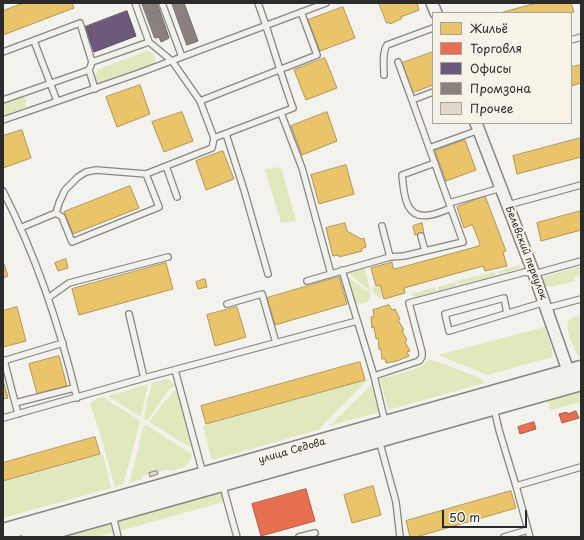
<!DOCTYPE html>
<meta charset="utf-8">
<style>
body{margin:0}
#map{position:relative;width:584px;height:540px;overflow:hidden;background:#f4f2ec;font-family:"Playpen Sans",sans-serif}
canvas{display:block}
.frame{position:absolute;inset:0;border:4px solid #2b2b2b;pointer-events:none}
.legend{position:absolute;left:432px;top:12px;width:140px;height:112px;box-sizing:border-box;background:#f7f3e8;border:1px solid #a5a39c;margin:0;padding:5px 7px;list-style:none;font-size:12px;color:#2b2b2b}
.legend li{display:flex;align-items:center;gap:8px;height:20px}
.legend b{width:20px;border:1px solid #a5a39c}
.scale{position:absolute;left:442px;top:510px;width:85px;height:18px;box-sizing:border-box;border:2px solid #2b2b2b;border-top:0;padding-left:5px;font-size:12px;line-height:14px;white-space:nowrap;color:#2b2b2b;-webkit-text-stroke:3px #f7f3e8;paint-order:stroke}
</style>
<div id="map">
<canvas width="584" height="540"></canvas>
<div class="frame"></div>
<ul class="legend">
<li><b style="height:11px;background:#e9c46a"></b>Жильё</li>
<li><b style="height:11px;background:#e76f51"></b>Торговля</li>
<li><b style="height:11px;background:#6d597a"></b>Офисы</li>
<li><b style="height:11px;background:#8a817c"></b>Промзона</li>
<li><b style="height:11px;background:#e1d8ce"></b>Прочее</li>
</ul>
<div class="scale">50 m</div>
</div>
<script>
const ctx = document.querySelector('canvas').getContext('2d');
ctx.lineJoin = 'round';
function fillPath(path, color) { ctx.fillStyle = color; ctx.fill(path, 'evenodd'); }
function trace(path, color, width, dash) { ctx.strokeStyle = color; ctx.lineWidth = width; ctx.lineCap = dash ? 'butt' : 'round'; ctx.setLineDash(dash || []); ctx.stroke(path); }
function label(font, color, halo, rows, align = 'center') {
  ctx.font = font + ' "Playpen Sans",sans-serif'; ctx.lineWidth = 4; ctx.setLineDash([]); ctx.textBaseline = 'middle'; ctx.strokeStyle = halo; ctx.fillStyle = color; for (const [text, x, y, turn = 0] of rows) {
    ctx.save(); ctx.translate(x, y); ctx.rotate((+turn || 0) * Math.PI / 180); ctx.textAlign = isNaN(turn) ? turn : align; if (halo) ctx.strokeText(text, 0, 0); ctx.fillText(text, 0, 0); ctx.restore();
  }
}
fillPath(new Path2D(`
 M147,51C152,51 154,55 156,60L153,64L101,82H97L95,76L99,69Z
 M23,96L26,101V107L3,116V103Z
 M281,167L296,221L281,223L265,169Z
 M520,265L522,268L499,274L498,271Z
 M581,266V275L574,277L575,281L550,287L545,285L543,278L546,276Z
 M364,268L371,292L348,273L351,271Z
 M494,272L496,275L458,285L457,281Z
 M348,277L371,294L368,302L361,304L355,302Z
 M455,282L456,286L439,291L438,287Z
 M380,286L383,298L381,299L374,294L372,287Z
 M435,287L436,291L416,297L411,294Z
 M581,315V356L580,357C574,351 564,327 569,320C572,317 577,316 581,315Z
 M545,327L553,353L552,357L487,375L438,355Z
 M429,359L481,378L484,383L388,410L380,379C392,375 422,370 429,359Z
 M167,379L171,381L175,386L169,389L150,417L147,420L144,419L147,399L150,392L152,383Z
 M369,379L318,430L212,460L203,426Z
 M148,384L141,417L108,396Z
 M371,385L379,412L329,426Z
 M176,389L190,435L189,436V437H191L194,449H193L149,422L166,400Z
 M581,392V402L550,410L548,401Z
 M103,397L139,420L140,422L124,481L123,484L115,487L98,427L90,403L98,398Z
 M146,425L192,454C189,469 181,468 169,471L168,469L142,476L143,479L129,483L138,450L141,433L143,427Z
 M103,454L111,488L3,518V482Z
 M220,493L221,494L223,502L120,531L119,521Z
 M110,524L111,525L113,532L97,537H63Z`), '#e0e9bd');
const homes = new Path2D(`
 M24,3H72L74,8L3,35V11Z
 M379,3H417L419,10L401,17V19L390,24L389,22L387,23Z
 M537,3H571L574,12L570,13H500Z
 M343,7L355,38L320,51L308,20Z
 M433,52V85L412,93L402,63Z
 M325,58L337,88L306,100L294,70Z
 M581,65V83L571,86V67Z
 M140,85L150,114L117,127L106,97Z
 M182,112L193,141L164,152L152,122Z
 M327,112L337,141L302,155L291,126Z
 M22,130L31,158L3,168V136Z
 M581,138V157L517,174L513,156Z
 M465,140L476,170L446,181L435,151Z
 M223,151L234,179L206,190L196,161Z
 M346,165L354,194L319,204L311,175Z
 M130,186L139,208L73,234L64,212Z
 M485,196L506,251L503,252L507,266L485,271L483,266L404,288L405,293L384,299L380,285L376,286L371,268L392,262L393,268L395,269L479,246L480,244L473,226L471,225L464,228L457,207Z
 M581,211V230L541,241L537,223Z
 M345,223L347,231L361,239L364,238L366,247L361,249L362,251L339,257V255L333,256L326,228Z
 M422,223L424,233L415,235L413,226Z
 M66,259L68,268L58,271L55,263Z
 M3,261L8,276L3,278Z
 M166,263L173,289L79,315L72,289Z
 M339,277L347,304L275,325L267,298Z
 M205,279L207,287L198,289L196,282Z
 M389,305L392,310L395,309L400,319L398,320L404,330L402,331L407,340L405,342L410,351L407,352L409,356L397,361L386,363L385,359H382L381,349H379L378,338L376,339L374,327L372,328L371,317L374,316L373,310Z
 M17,307L26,341L3,347V311Z
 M237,307L246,337L215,346L207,315Z
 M59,356L67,386L37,394L29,364Z
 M360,362L365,380L206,424L201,406Z
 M3,380L8,398L3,399Z
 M95,437L100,454L3,481V463Z
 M373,486L381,515L352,523L344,495Z
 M511,491L516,508L416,537H410L406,521Z`);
fillPath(homes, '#e9c46a');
trace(homes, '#b09657', 1);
const shops = new Path2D(`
 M576,411L579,418L562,423L559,414L567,412V414Z
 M534,422L536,429L520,434L518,427Z
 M306,489L315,521L261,536L252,504Z`);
fillPath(shops, '#e76f51');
trace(shops, '#af5b46', 1);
const offices = new Path2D(`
 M127,11L136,36L94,52L85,27Z`);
fillPath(offices, '#6d597a');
trace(offices, '#594b62', 1);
const industry = new Path2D(`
 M142,3H157L169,38L161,42L159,37L155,38Z
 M172,3H184L198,41L187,45Z`);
fillPath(industry, '#8a817c');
trace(industry, '#6e6764', 1);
const building = new Path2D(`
 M157,471L158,474L150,477L149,473Z`);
fillPath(building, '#e1d8ce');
trace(building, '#858582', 1);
const service = new Path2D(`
 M162,3L182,57
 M571,40L581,37
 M34,41L57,101
 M3,52L80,23L92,62L89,70L95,89
 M92,62L149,42
 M398,62L412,100
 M384,75C384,67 382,52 387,45L433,28
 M433,92L412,100L449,203L501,188
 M3,100L89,70
 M200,101L317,55L301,12
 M281,113L302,168L331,274
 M3,120L139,73L326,3
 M226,134L244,190L268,274
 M214,138L293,108C280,73 271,38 258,3
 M429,148L479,130
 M435,163L402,175C404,192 404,220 430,215C437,214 444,211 451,208
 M166,166L177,197
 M3,191C36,256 60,327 77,398
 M508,205L581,185
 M56,213L62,217L72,242L159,207L146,174
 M382,226L390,257
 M20,228L56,213L59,203L65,190L78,177L86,172L96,170L146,174L212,148L214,138L200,101L172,61L149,42L135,3
 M421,236L425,251
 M342,270L374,376L385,422
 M307,281L390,257L404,256L463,242L449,203
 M48,298L69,283L168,257
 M227,304L262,294L276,343
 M547,308L581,299
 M507,313L504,298L445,314L449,331L545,302
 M129,314L144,378
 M4,360L18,414
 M3,361L63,343
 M175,370L203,474
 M374,376L419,361L422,357V352L409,303L525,272L534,274L581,261
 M15,403L74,388
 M494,408L499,430L516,486L530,537
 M3,418L144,378L357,321
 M379,440L396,502L400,537
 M222,483L237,537
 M516,486L581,467
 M113,516L118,537
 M299,537L315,533
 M504,537L528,530`);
const minor = new Path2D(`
 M432,3L436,13
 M476,123L534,274L571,379`);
const secondary = new Path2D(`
 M3,532L581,369
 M30,537L581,382`);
trace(service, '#858582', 8);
trace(minor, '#858582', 14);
trace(secondary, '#858582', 19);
trace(service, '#f2f1ed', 5.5);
trace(minor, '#f2f1ed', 11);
trace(secondary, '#f2f1ed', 16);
label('10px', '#2b2b2b', '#f7f3e8', [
 ["Белевский переулок",526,253,69],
 ["улица Седова",292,451,-16]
]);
</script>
